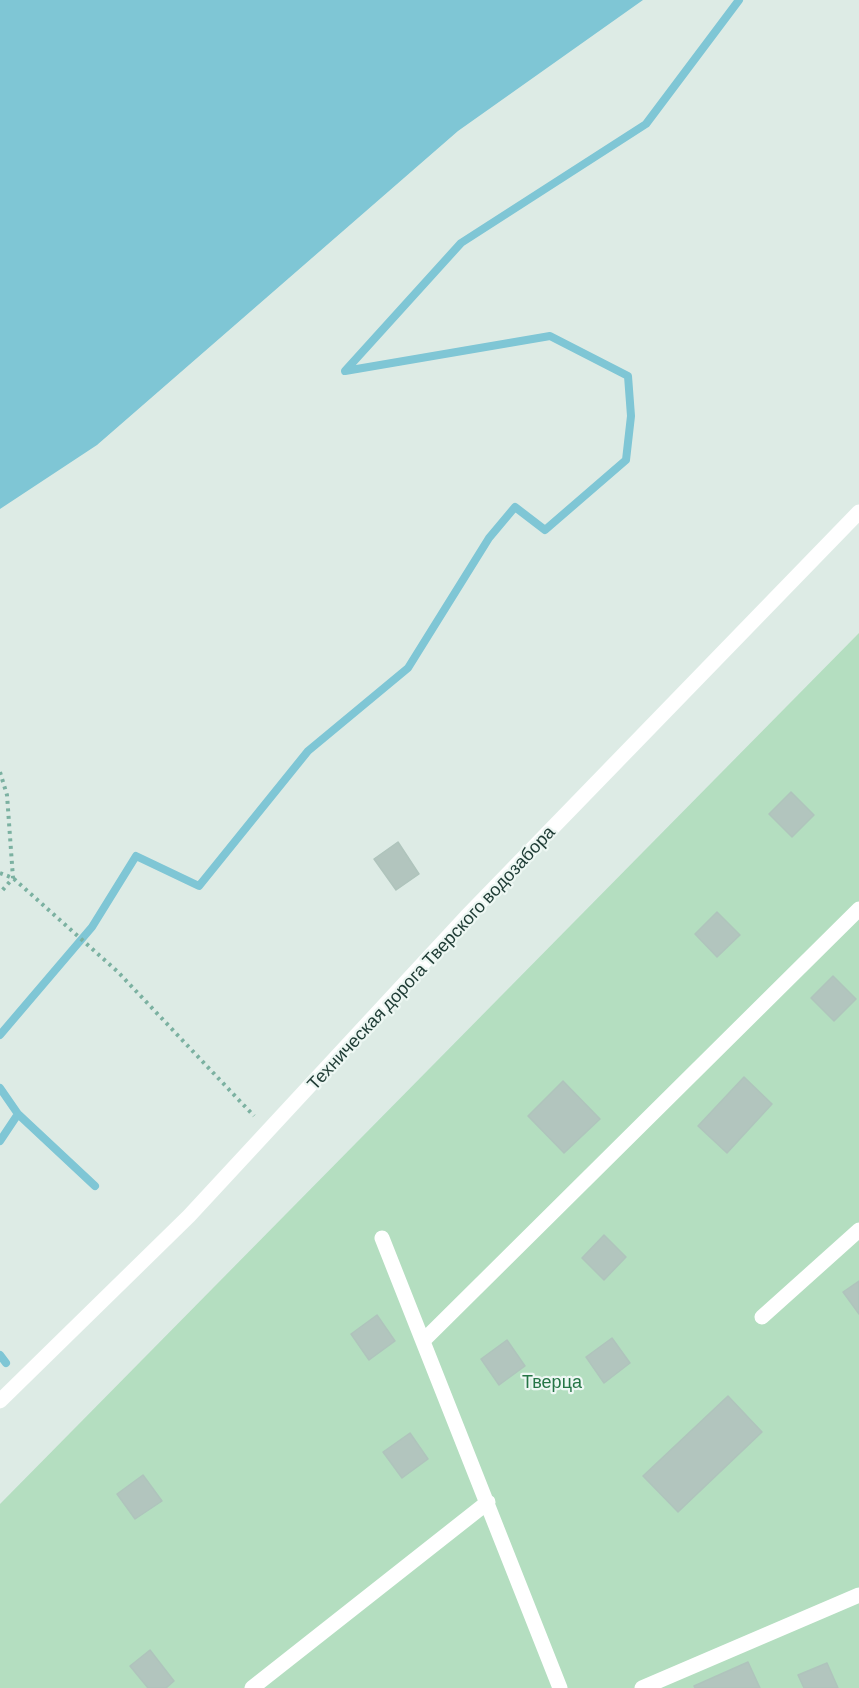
<!DOCTYPE html>
<meta charset="utf-8">
<style>
body{margin:0}
canvas{display:block;background:#ddebe5}
</style>
<canvas width="859" height="1688"></canvas>
<script>
const ctx = document.querySelector('canvas').getContext('2d');
ctx.lineJoin = 'round';
function fillPath(path, color) { ctx.fillStyle = color; ctx.fill(path, 'evenodd'); }
function trace(path, color, width, dash) { ctx.strokeStyle = color; ctx.lineWidth = width; ctx.lineCap = dash ? 'butt' : 'round'; ctx.setLineDash(dash || []); ctx.stroke(path); }
function label(font, color, halo, rows, align = 'center') {
  ctx.font = font + ' Barlow,sans-serif'; ctx.lineWidth = 4.5; ctx.setLineDash([]); ctx.textBaseline = 'middle'; ctx.strokeStyle = halo; ctx.fillStyle = color; for (const [text, x, y, turn = 0] of rows) {
    ctx.save(); ctx.translate(x, y); ctx.rotate((+turn || 0) * Math.PI / 180); ctx.textAlign = isNaN(turn) ? turn : align; if (halo) ctx.strokeText(text, 0, 0); ctx.fillText(text, 0, 0); ctx.restore();
  }
}
fillPath(new Path2D(`
 M859,633V1688H0V1504Z`), '#b4dec0');
fillPath(new Path2D(`
 M0,0H643L458,131L97,445L0,509Z`), '#7fc6d5');
trace(new Path2D(`
 M0,1035L92,927L136,856L199,886L308,751L408,668L489,538L515,507L545,530L626,460L631,416L628,376L550,336L345,371L461,243L646,124L739,0
 M0,1088L18,1114L95,1186
 M0,1141L18,1114
 M0,1355L6,1363`), '#7fc6d5', 8);
const building = new Path2D(`
 M791,792L814,815L792,837L769,814Z
 M398,842L419,874L396,890L374,859Z
 M717,912L740,935L717,957L695,934Z
 M833,976L856,999L834,1021L811,998Z
 M744,1077L772,1104L727,1153L698,1126Z
 M563,1081L600,1119L564,1153L528,1116Z
 M604,1235L626,1257L604,1280L582,1258Z
 M859,1281V1314L843,1292Z
 M377,1315L395,1341L369,1360L351,1334Z
 M612,1338L630,1363L604,1383L586,1357Z
 M507,1340L525,1366L499,1385L481,1359Z
 M728,1396L762,1432L678,1512L643,1476Z
 M410,1433L428,1459L402,1478L383,1452Z
 M143,1475L162,1501L135,1519L117,1494Z
 M150,1650L174,1681L166,1688H148L130,1666Z
 M748,1662L760,1688H695L694,1686Z
 M827,1663L838,1688H804L798,1675Z`);
fillPath(building, '#b2c5be');
trace(building, '#afc4bc', 1.5);
trace(new Path2D(`
 M0,772L7,795L13,878L0,893
 M0,873L13,878L118,972L254,1116`), '#7bb1a1', 4, [3, 4.5]);
trace(new Path2D(`
 M382,1238L560,1688
 M762,1317L859,1230
 M424,1340L859,909
 M0,1401L189,1216L466,917L859,512
 M252,1688L488,1502
 M642,1688L859,1595`), '#fff', 15);
label('18px', '#1e3b34', '#edf7f3', [
 ["Техническая дорога Тверского водозабора",431,958,-47]
]);
label('18px', '#257546', '#edf7f3', [
 ["Тверца",552,1382]
]);
</script>
